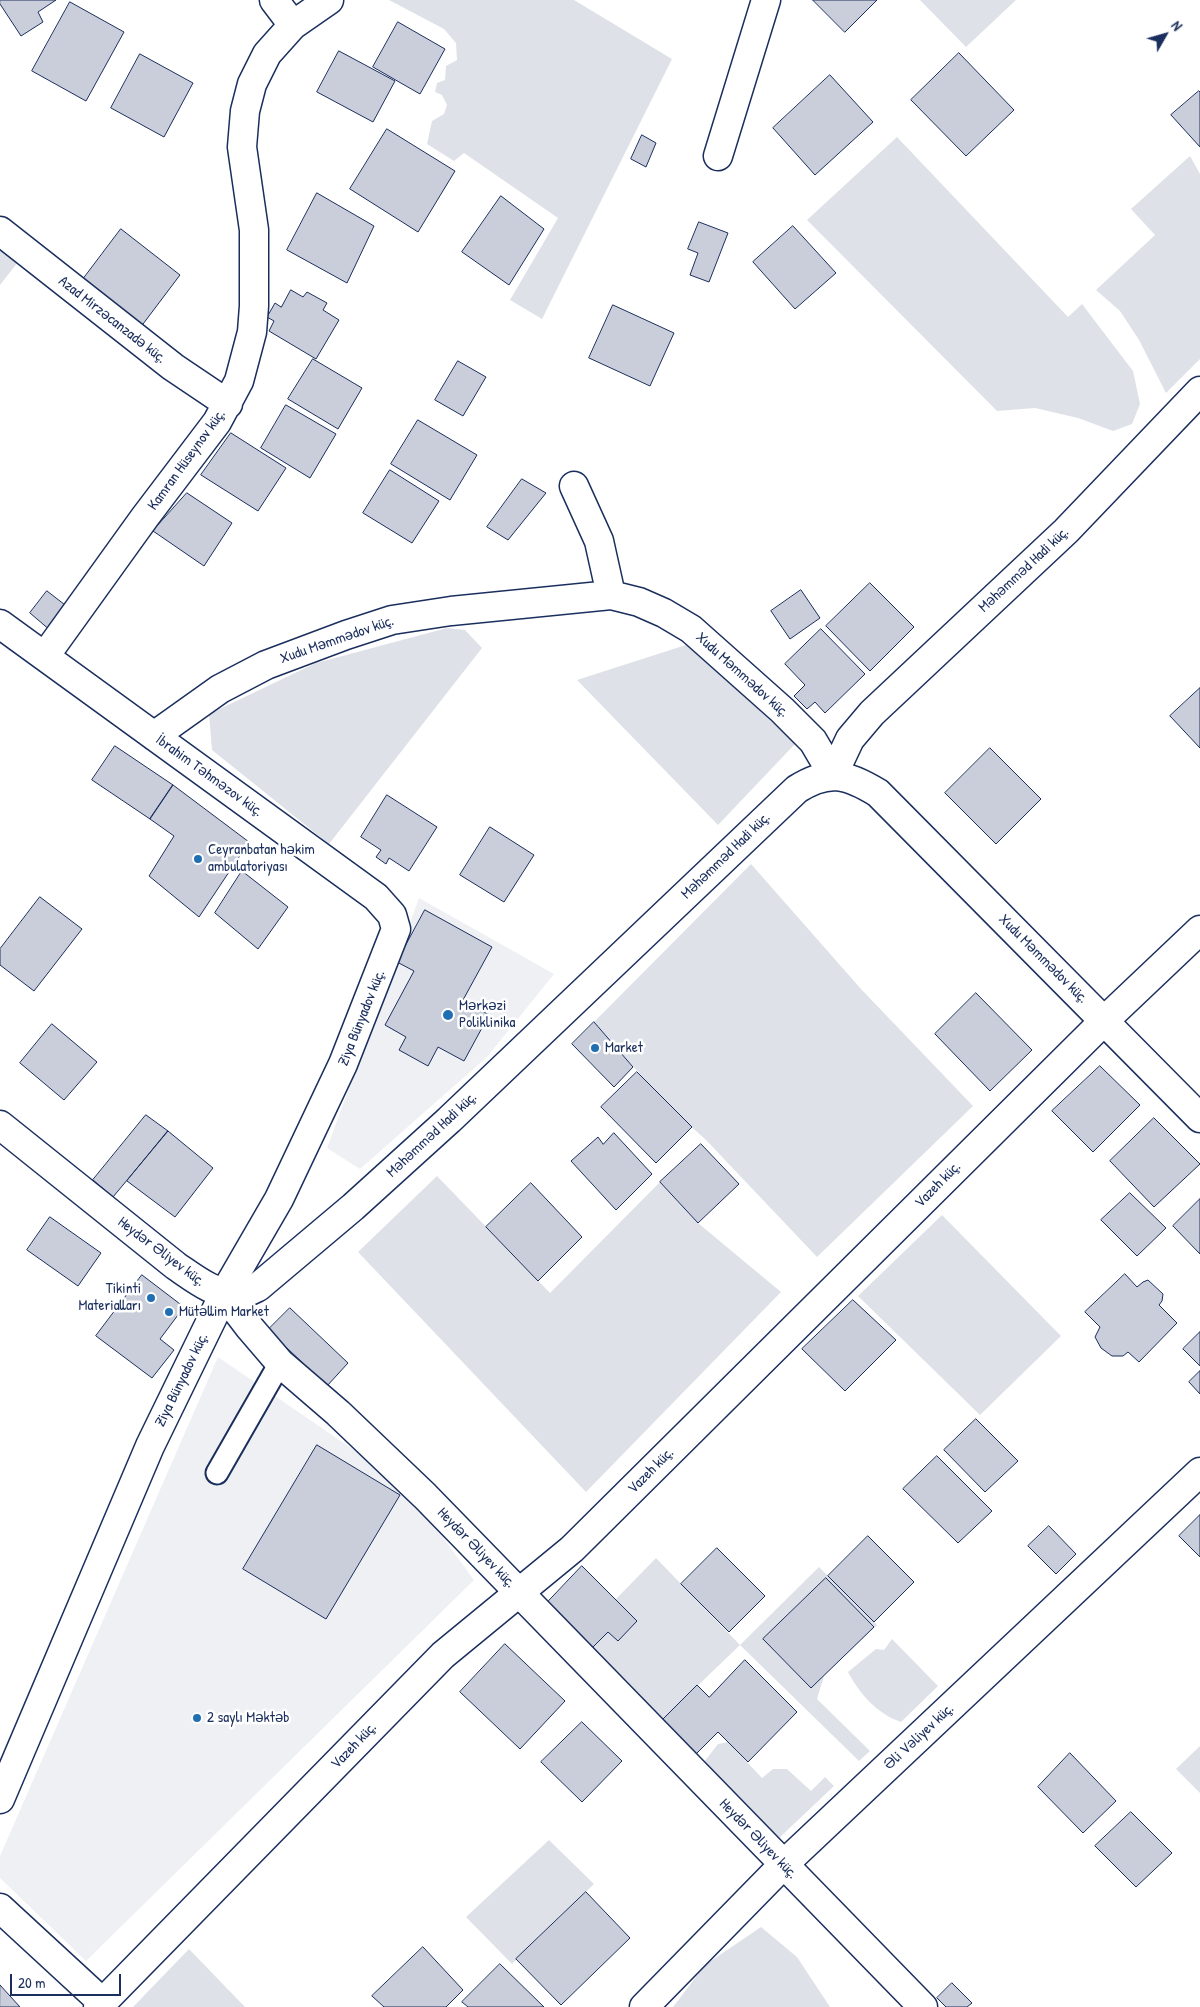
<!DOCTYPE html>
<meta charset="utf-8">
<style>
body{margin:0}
#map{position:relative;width:1200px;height:2007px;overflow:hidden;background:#fff;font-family:"Patrick Hand",sans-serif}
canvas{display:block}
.north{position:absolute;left:1140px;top:10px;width:50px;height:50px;-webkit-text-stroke:4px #fff;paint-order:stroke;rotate:52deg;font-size:14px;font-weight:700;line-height:20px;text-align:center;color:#1b2f5e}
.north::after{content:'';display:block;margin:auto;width:18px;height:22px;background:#1b2f5e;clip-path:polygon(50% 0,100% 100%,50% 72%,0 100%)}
.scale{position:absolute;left:10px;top:1974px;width:111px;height:22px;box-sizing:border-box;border:2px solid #1b2f5e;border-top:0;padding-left:6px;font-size:15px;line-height:18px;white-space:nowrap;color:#1b2f5e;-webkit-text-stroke:4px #fff;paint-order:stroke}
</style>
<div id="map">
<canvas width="1200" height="2007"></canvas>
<div class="north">N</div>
<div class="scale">20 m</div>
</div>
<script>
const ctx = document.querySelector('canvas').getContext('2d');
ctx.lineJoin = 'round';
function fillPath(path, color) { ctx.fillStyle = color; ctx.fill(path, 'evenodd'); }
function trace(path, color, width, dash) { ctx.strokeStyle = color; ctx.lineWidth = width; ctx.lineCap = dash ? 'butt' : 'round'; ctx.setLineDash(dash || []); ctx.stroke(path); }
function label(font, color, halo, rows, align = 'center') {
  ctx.font = font + ' "Patrick Hand",sans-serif'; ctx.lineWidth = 5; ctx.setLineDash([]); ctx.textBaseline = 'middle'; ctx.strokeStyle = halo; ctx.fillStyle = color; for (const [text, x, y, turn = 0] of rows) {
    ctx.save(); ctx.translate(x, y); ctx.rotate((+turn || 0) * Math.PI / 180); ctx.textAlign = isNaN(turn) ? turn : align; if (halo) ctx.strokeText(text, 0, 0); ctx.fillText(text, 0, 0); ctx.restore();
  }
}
fillPath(new Path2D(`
 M419,898L554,974L487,1057L360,1169L327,1148Z
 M218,1357L405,1485L474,1580L86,1961L0,1878V1856Z`), '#eff0f4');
fillPath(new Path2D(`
 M389,0H574L672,59L542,319L510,300L558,218L464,153L454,161L427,144L432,121L444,114L447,105L442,95L435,92L437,83L445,80L446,66L457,60L456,43L444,29Z
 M920,0H1016L966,47Z
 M897,137L1068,317L1082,304L1133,371L1140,404L1132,424L1113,431L1078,418L1035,408L997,411L807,220Z
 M1190,156L1200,174V359L1166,393L1139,340L1120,311L1096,290L1155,235L1131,209Z
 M0,248L18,262L0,285Z
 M447,628L465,630L482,648L329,844L212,750L209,714L316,663Z
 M689,644L795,744L718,825L577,680Z
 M751,864L861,989L973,1106L817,1257L706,1140C665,1104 630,1063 594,1022Z
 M437,1176L550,1293L660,1182L698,1223L781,1292L586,1492L358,1252Z
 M942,1215L1061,1336L980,1415L858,1296Z
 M656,1558L740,1645L819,1567L877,1625L824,1676L817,1699L870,1751L859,1761L740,1645L662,1720L578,1638Z
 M892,1639L938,1686L901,1722C877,1714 859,1693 848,1672L876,1649L884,1650Z
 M728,1742L762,1778L773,1769H787L811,1791L825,1777L834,1786L779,1838L704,1762L718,1744Z
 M1200,1746V1793L1176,1769Z
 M549,1840L594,1884L512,1964L466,1917Z
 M761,1927L797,1957L830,2007H673L705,1965Z
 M189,1949L245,2007H133Z`), '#dee1e7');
const building = new Path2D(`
 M0,0H56L38,12L43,22L21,36L0,4Z
 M813,0H877L845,32Z
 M70,2L124,32L86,101L32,71Z
 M398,22L445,49L420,94L373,67Z
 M339,51L395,81L373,122L317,92Z
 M959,53L1014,110L966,156L911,100Z
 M140,54L193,83L164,137L111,108Z
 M830,75L873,122L815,175L773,128Z
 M1199,91L1200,92V147L1171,115Z
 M387,129L455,171L418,232L350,189Z
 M642,135L656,143L646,167L631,159Z
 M317,193L374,226L347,283L287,250Z
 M501,196L544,229L509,285L462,252Z
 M699,222L728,233L709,282L690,275L698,253L688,249Z
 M793,226L836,273L795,309L753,262Z
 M121,229L180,275L140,328L81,282Z
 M291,290L303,297L307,292L327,303L323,310L339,320L316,359L269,331L274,321L267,317L275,303L281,307Z
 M613,305L674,333L650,386L589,358Z
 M313,359L362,388L338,429L288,399Z
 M458,361L486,377L463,416L435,400Z
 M286,405L336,434L310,478L261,448Z
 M418,420L477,455L450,500L391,464Z
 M231,433L286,468L258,511L201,475Z
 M390,470L439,501L412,543L363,513Z
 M522,479L546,493L508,540L487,527Z
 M187,493L232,523L204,566L153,531Z
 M870,583L914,627L870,671L826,626Z
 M801,590L820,618L790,639L771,611Z
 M47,591L69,608L51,631L30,613Z
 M821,629L865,674L825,713L815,702L807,709L794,696L805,685L785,664Z
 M1200,688V748L1170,716Z
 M115,746L173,785L150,819L92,780Z
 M990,748L1041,799L996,844L945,793Z
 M173,785L249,842L199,917L149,876L174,836L150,819Z
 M387,795L437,827L409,871L389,858L386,864L376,857L381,850L361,837Z
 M490,827L534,855L504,902L460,875Z
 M242,871L288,907L258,949L215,913Z
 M40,897L82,929L34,991L0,965V949Z
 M425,910L492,947L463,1000L489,1015L464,1061L438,1047L428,1066L399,1050L406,1037L385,1025L414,971L397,962Z
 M976,993L1032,1050L990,1091L935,1034Z
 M594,1022L633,1067L614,1087L572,1044Z
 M52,1024L97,1062L64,1100L20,1063Z
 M1100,1066L1140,1105L1093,1152L1052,1111Z
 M637,1072L692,1127L656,1163L601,1107Z
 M146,1115L168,1131L113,1197L93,1180Z
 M1154,1118L1200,1164L1154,1207L1110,1161Z
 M168,1131L213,1168L175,1217L127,1181Z
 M614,1133L652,1174L616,1210L571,1161L598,1137L603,1144Z
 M701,1144L739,1184L698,1223L660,1182Z
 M531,1183L582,1237L538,1281L486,1227Z
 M1130,1193L1166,1228L1137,1256L1101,1220Z
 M1200,1199V1254L1173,1226Z
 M50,1217L101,1253L78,1286L27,1250Z
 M1125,1274L1137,1287L1143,1282L1148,1280L1163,1294L1162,1301L1159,1305L1177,1323L1139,1362L1128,1352L1123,1356H1112L1101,1348L1095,1337L1100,1327L1085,1312Z
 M142,1275L184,1307L160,1339L174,1350L152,1378L96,1336Z
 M853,1300L896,1340L845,1391L802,1349Z
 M290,1308L348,1363L327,1386L268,1330Z
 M1200,1332V1366L1183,1349Z
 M1200,1371V1394L1189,1382Z
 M976,1419L1018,1461L985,1492L944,1450Z
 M317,1445L400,1495L326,1619L243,1569Z
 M937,1456L992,1511L958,1543L903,1489Z
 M1200,1515V1557L1179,1536Z
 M1049,1526L1076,1554L1056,1574L1028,1546Z
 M868,1536L914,1582L874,1622L828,1576Z
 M717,1548L765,1596L729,1632L681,1584Z
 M582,1566L637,1621L618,1641L608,1632L590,1650L545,1605Z
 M826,1578L874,1627L811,1688L763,1639Z
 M505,1644L565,1701L520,1749L460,1692Z
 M745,1660L797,1712L748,1762L718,1732L696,1754L662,1720L697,1685L709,1697Z
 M582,1722L622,1761L582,1802L541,1762Z
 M1070,1753L1116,1801L1083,1833L1038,1787Z
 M1131,1812L1172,1853L1136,1887L1095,1846Z
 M586,1892L630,1938L561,2005L516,1959Z
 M423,1947L463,1990L446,2007H384L372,1996Z
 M500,1964L544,2007H468L462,2002Z
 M952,1983L972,2003L967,2007H946L937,1998Z
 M0,1985L20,2007H0Z`);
fillPath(building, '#caceda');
trace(building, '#1b2f5e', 1);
const service = new Path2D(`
 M217,1473L280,1363`);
const minor = new Path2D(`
 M274,0L293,25
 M718,156L766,0
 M0,231L173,367L228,404
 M574,486L599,541L611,595
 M0,624L376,897L392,915L396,929L343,1064L279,1199L224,1294L150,1446L0,1799
 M45,656L145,517L217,422L239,381L252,332L254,306V230L242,147L245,111L252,84L267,54L293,25L329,0
 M154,736L220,689L266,665L346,635L392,620L451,611L611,595L639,602L664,613L691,629L782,710L813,741L833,775
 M833,775L850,739L872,713L1066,531L1200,391
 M224,1294L250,1328L280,1363L338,1413L425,1496L923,2007
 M0,1908L102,2002
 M98,2007L443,1655L572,1549L1104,1021L1200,930
 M644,2007L783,1865L1200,1472`);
const tertiary = new Path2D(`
 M0,1125L176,1266C195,1279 216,1296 239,1294C245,1294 252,1290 258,1287L353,1207L449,1120L797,789C829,769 847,774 878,793L1200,1118`);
trace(service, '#1b2f5e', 25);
trace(minor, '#1b2f5e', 31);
trace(tertiary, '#1b2f5e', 31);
trace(service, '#fff', 21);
trace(minor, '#fff', 28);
trace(tertiary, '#fff', 28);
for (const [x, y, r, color] of [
 [198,859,5,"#1f6fb2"],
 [448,1015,6,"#1f6fb2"],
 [595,1048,5,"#1f6fb2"],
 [151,1298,5,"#1f6fb2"],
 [169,1312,5,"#1f6fb2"],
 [197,1718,5,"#1f6fb2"]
]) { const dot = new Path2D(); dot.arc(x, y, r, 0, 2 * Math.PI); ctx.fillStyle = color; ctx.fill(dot); trace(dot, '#fff', 2); }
label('15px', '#1b2f5e', '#fff', [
 ["Azad Mirzəcanzadə küç.",112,320,38],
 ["Kamran Hüseynov küç.",187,460,-54],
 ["Məhəmməd Hadi küç.",1024,570,-43],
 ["Xudu Məmmədov küç.",337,640,-19],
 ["Xudu Məmmədov küç.",742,675,42],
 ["İbrahim Təhməzov küç.",209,776,36],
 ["Məhəmməd Hadi küç.",726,856,-44],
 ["Xudu Məmmədov küç.",1043,959,45],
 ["Ziya Bünyadov küç.",362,1018,-68],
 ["Məhəmməd Hadi küç.",432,1135,-43],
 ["Vazeh küç.",938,1185,-45],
 ["Heydər Əliyev küç.",161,1252,37],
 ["Ziya Bünyadov küç.",182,1380,-64],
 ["Vazeh küç.",651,1471,-45],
 ["Heydər Əliyev küç.",476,1548,46],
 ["Əli Vəliyev küç.",919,1737,-43],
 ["Vazeh küç.",354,1746,-46],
 ["Heydər Əliyev küç.",758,1839,46]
]);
label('15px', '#1b2f5e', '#fff', [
 ["Ceyranbatan həkim",208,850],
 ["ambulatoriyası",208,867],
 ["Mərkəzi",459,1006],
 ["Poliklinika",459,1023],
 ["Market",605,1048],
 ["Tikinti",141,1289,"right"],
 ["Materialları",141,1306,"right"],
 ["Mütəllim Market",179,1312],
 ["2 saylı Məktəb",207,1718]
], 'left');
</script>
